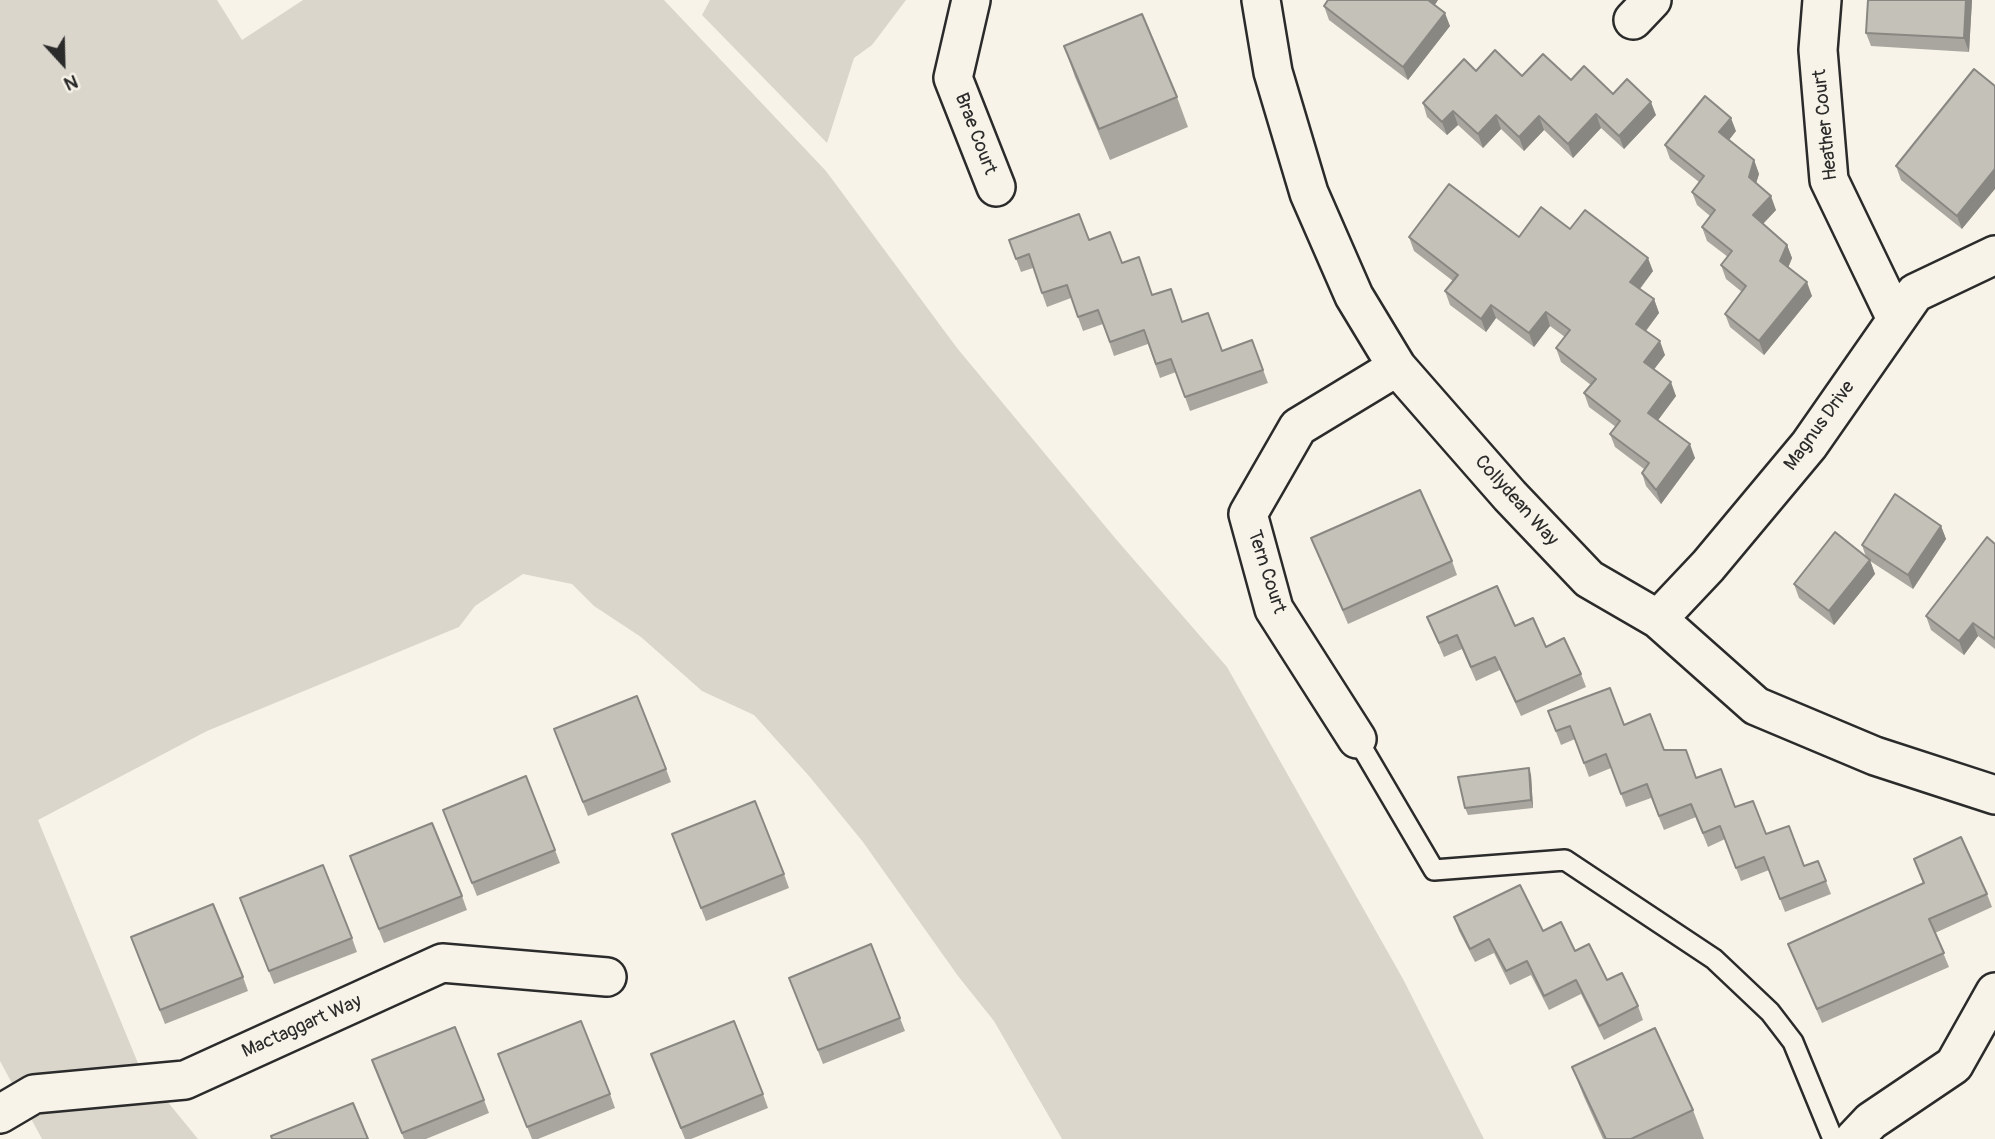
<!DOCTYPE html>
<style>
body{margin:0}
#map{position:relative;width:1995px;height:1139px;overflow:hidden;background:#f7f3e8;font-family:Pangolin,sans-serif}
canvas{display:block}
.north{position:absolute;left:28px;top:28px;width:70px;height:70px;-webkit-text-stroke:5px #f7f3e8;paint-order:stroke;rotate:158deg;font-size:19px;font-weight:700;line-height:28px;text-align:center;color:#2b2b2b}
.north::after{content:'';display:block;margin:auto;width:24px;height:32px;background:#2b2b2b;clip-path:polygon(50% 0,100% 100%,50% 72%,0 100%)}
</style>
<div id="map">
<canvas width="1995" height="1139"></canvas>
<div class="north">N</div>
</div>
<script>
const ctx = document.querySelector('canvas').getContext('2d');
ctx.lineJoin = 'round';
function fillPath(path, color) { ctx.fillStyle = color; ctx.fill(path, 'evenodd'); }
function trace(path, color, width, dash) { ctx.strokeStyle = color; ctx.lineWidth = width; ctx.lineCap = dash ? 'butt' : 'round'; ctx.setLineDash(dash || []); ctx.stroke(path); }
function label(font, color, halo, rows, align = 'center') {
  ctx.font = font + ' Pangolin,sans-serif'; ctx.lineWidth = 5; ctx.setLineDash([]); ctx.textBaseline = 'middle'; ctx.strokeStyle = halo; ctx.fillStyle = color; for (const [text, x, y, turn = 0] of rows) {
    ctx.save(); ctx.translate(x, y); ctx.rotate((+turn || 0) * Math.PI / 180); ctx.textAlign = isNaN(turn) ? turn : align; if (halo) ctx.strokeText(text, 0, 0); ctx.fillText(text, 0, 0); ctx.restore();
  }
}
fillPath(new Path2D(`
 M0,0H217L242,40L303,0H664L826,171L957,348L1115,538L1227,667L1403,979L1484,1139H1062L994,1021L958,976L863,842L809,776L754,715L702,691L641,637L594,606L572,584L523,574L475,606L459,627L207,731L38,820L140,1068L198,1139H42L0,1061Z
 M710,0H906L872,45L854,58L827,143L702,15Z`), '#dad6cc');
const service = new Path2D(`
 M1357,739L1434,870L1565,860L1714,959L1770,1012L1793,1042L1833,1139`);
const minor = new Path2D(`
 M971,0L953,78L996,187
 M1261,0L1273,72L1309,193L1354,296L1397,367L1510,496L1589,579L1658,619L1756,706L1875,756L1995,795
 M1822,0L1818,50L1829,180L1896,319
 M1633,20L1652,0
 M1658,619L1708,566L1809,445L1915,293L1995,255
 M1357,739L1274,609L1248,514L1298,427L1397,367
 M0,1114L34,1094L185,1080L442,963L607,977
 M1854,1139L1871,1121L1954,1065L1995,992`);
trace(service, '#2b2b2b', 24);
trace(minor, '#2b2b2b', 42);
trace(service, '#f7f3e8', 19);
trace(minor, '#f7f3e8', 37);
fillPath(new Path2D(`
 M1328,0H1438L1435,5L1450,26L1408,80L1329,20L1324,6Z
 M1972,0L1969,52L1871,46L1866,33Z
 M1064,46L1177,97L1188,127L1110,160L1075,77Z
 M1974,69L1962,229L1901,180L1896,166Z
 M1476,71L1571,80L1613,94L1656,115L1624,149L1601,128L1573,158L1544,130L1524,151L1501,129L1483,148L1458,125L1447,135L1427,117L1423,103Z
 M1736,131L1729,140L1754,160L1759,174L1756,183L1776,210L1763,224L1787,245L1792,258L1788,268L1812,296L1764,355L1730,327L1725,314L1742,292L1726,279L1721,265L1728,257L1707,241L1702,227L1710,216L1697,205L1692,192L1699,182L1670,159L1665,145Z
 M1570,229L1653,271L1640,289L1654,299L1659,313L1646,331L1665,355L1654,369L1676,396L1658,420L1695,458L1661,504L1646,486L1642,473L1644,469L1615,447L1610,434L1616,427L1589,407L1584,393L1591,385L1561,362L1556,348L1565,337L1550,326L1534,347L1496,318L1486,332L1450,305L1445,291L1453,281L1414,251L1409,237H1519Z
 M1009,240H1089L1122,263L1153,295L1183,322L1222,351L1252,340L1268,383L1190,411L1176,372L1160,378L1148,344L1114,356L1103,324L1083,331L1071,298L1047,307L1033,268L1021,272Z
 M1941,526L1946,539L1913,589L1870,561L1875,574L1834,625L1799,598L1794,584L1866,557L1862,545Z
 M1311,538L1452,561L1457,575L1348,624Z
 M1995,544V649L1978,636L1964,655L1931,630L1926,616Z
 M1427,617L1515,626L1546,647L1581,674L1586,687L1521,716L1500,670L1476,681L1462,649L1444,657Z
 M1548,711L1624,725L1664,750L1696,778L1735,807L1804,866L1818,861L1831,894L1785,912L1769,870L1741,881L1725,839L1708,847L1696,817L1664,830L1651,798L1626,807L1611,768L1589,777L1575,739L1561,745Z
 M559,742L666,769L671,782L588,816Z
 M1531,775L1533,808L1468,815L1465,808Z
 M448,823L555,850L560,863L477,896Z
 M677,848L784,874L789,888L706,921Z
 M1914,859L1987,894L1992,907L1935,933L1949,967L1822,1023L1788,944L1923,883Z
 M355,870L462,896L467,910L384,943Z
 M245,912L352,938L357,952L274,984Z
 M1454,917L1543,931L1575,951L1607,980L1638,1006L1643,1020L1604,1040L1581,994L1549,1010L1531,975L1510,985L1494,953L1475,962L1459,931Z
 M136,951L243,977L248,991L165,1024Z
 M794,991L900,1018L905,1031L823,1064Z
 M1572,1067L1693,1110L1704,1139H1603L1584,1097Z
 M503,1068L610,1094L615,1108L538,1139H532Z
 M656,1068L763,1094L768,1108L691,1139H685Z
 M377,1073L484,1100L489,1113L426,1139H404Z`), '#a9a69f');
fillPath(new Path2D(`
 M1426,0H1438L1430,11Z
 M1966,0H1972L1969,52L1964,38Z
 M1445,13L1450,26L1408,80L1403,67Z
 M1651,102L1656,115L1624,149L1619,136Z
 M1453,111L1458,125L1447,135L1442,122Z
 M1596,114L1601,128L1573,158L1568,144Z
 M1496,115L1501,129L1483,148L1478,134Z
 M1539,116L1544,130L1524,151L1519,137Z
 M1731,118L1736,131L1724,146L1719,132Z
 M1754,160L1759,174L1754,190L1749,177Z
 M1995,169V189L1962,229L1957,216Z
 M1771,196L1776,210L1758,229L1753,215Z
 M1787,245L1792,258L1785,275L1780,261Z
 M1648,258L1653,271L1635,295L1630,282Z
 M1807,282L1812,296L1764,355L1759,341Z
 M1654,299L1659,313L1641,337L1636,324Z
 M1491,305L1496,318L1486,332L1481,319Z
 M1546,312L1550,326L1534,347L1529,333Z
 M1660,341L1665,355L1649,376L1644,362Z
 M1671,382L1676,396L1653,427L1648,413Z
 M1690,444L1695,458L1661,504L1656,490Z
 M1941,526L1946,539L1913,589L1908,575Z
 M1870,560L1875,574L1834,625L1829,611Z
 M1973,623L1978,636L1964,655L1959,641Z
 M1529,768L1531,775L1533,808L1531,800Z`), '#898782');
const building = new Path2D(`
 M1328,0H1428L1445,13L1403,67L1324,6Z
 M1868,0H1966L1964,38L1866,33Z
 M1142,14L1177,97L1099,129L1064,46Z
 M1495,50L1522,76L1543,54L1571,80L1584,66L1613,94L1627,79L1651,102L1619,136L1596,114L1568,144L1539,116L1519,137L1496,115L1478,134L1453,111L1442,122L1423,103L1464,59L1476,71Z
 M1974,69L1995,86V169L1957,216L1896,166Z
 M1705,96L1731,118L1719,132L1754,160L1749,177L1771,196L1753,215L1787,245L1780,261L1807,282L1759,341L1725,314L1746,286L1721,265L1732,251L1702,227L1715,210L1692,192L1704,176L1665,145Z
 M1449,184L1519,237L1541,207L1570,229L1585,210L1648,258L1630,282L1654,299L1636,324L1660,341L1644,362L1671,382L1648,413L1690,444L1656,490L1642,473L1649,463L1610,434L1620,421L1584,393L1596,379L1556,348L1570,330L1546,312L1529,333L1491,305L1481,319L1445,291L1458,275L1409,237Z
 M1079,214L1089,240L1110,232L1122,263L1139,257L1152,295L1171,289L1182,322L1208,313L1222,351L1252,340L1263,370L1185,397L1171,359L1156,364L1144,330L1110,342L1098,310L1078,317L1067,285L1042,293L1029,254L1016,259L1009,240Z
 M1420,490L1452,561L1343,610L1311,538Z
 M1895,494L1941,526L1908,575L1862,545Z
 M1835,532L1870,560L1829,611L1794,584Z
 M1987,537L1995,544V639L1973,623L1959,641L1926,616Z
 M1497,586L1515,626L1533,618L1546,647L1564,638L1581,674L1516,702L1495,657L1471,667L1457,635L1439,643L1427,617Z
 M1610,688L1624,725L1650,714L1664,750H1686L1696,778L1721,769L1735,807L1753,801L1766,834L1789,826L1804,866L1818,861L1826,881L1780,899L1764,857L1736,868L1720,826L1703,833L1691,804L1659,816L1647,784L1621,794L1606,754L1584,763L1570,726L1556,731L1548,711Z
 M637,696L666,769L583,802L554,729Z
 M1529,768L1531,800L1465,808L1458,777Z
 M526,776L555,850L472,883L443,810Z
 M755,801L784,874L701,908L672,834Z
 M432,823L462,896L379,929L350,856Z
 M1961,837L1987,894L1929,919L1944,953L1817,1009L1788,944L1924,883L1914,859Z
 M323,865L352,938L269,971L240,898Z
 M1520,885L1543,931L1561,922L1575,951L1589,944L1607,980L1622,973L1638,1006L1599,1026L1576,980L1544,996L1527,961L1506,971L1489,939L1470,949L1454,917Z
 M213,904L243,977L160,1010L131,937Z
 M871,944L900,1018L818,1050L789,978Z
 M581,1021L610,1094L527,1127L498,1054Z
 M734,1021L763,1094L681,1128L651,1054Z
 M455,1027L484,1100L402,1133L372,1060Z
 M1655,1028L1693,1110L1631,1139H1606L1572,1067Z
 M353,1103L368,1139H272L271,1136Z`);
fillPath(building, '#c4c1b9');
trace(building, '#898782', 2);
label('19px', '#2b2b2b', '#f7f3e8', [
 ["Heather Court",1826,125,-96],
 ["Brae Court",975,134,69],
 ["Magnus Drive",1820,426,-54],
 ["Collydean Way",1516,501,48],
 ["Tern Court",1266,572,72],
 ["Mactaggart Way",302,1027,-24]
]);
</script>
